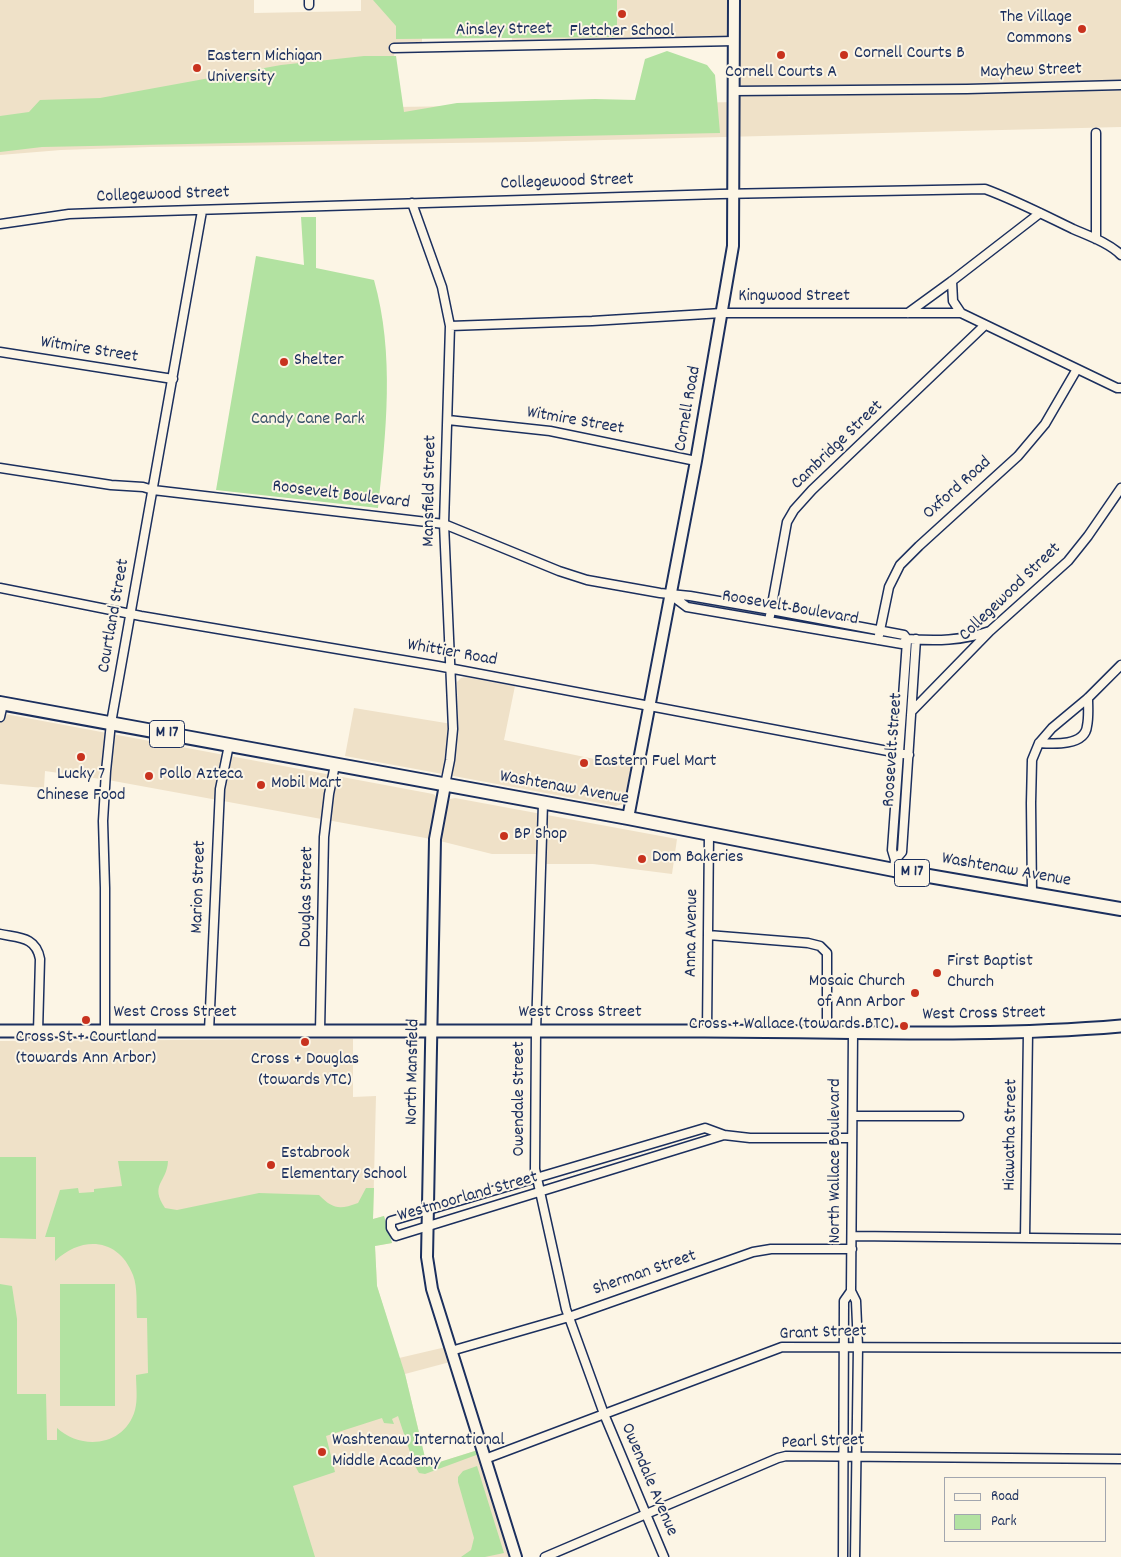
<!DOCTYPE html>
<style>
body{margin:0}
#map{position:relative;width:1121px;height:1557px;overflow:hidden;background:#fcf5e5;font-family:Dekko,sans-serif}
canvas{display:block}
.legend{position:absolute;left:944px;top:1477px;width:162px;height:65px;box-sizing:border-box;background:#fcf5e5;border:1px solid #a2a6af;margin:0;padding:6px 9px;list-style:none;font-size:15px;color:#1b2f5e}
.legend li{display:flex;align-items:center;gap:10px;height:25px}
.legend b{width:25px;border:1px solid #a2a6af}
</style>
<div id="map">
<canvas width="1121" height="1557"></canvas>
<ul class="legend">
<li><b style="height:6px;background:#fcf5e5"></b>Road</li>
<li><b style="height:14px;background:#b2e2a1"></b>Park</li>
</ul>
</div>
<script>
const ctx = document.querySelector('canvas').getContext('2d');
ctx.lineJoin = 'round';
function fillPath(path, color) { ctx.fillStyle = color; ctx.fill(path, 'evenodd'); }
function trace(path, color, width, dash) { ctx.strokeStyle = color; ctx.lineWidth = width; ctx.lineCap = dash ? 'butt' : 'round'; ctx.setLineDash(dash || []); ctx.stroke(path); }
function label(font, color, halo, rows, align = 'center') {
  ctx.font = font + ' Dekko,sans-serif'; ctx.lineWidth = 4; ctx.setLineDash([]); ctx.textBaseline = 'middle'; ctx.strokeStyle = halo; ctx.fillStyle = color; for (const [text, x, y, turn = 0] of rows) {
    ctx.save(); ctx.translate(x, y); ctx.rotate((+turn || 0) * Math.PI / 180); ctx.textAlign = isNaN(turn) ? turn : align; if (halo) ctx.strokeText(text, 0, 0); ctx.fillText(text, 0, 0); ctx.restore();
  }
}
fillPath(new Path2D(`
 M0,0H254V13L361,11V0H422V42L394,43L395,107L740,102V36L512,40L511,0H1121V127L525,142L151,147L61,150L0,155Z
 M466,677L515,686L504,740L632,767L623,804L616,806L345,756L354,708L458,725L457,682L461,678Z
 M0,713L433,794L435,795L437,802L431,839L108,780L45,771L44,788L0,784Z
 M455,798L677,839L672,874L593,864H546V854H492L440,841L448,802L450,799Z
 M353,1039V1097L376,1096L373,1219L384,1216L392,1243L375,1246L377,1286L399,1358L446,1347L450,1362L405,1374L427,1466L478,1450L511,1557H0V1041Z`), '#efe1c8');
fillPath(new Path2D(`
 M373,0H617V37L396,39V26Z
 M667,51L707,65L715,75L720,133L42,147L0,152V116L29,112L40,100L100,98L281,65L364,56H396L404,112L457,103L595,99L635,100L645,59Z
 M301,217H316V268L374,280C395,354 386,433 378,508L216,490L256,256L304,265Z
 M0,1157H36V1239L0,1238Z
 M118,1161H168C167,1183 149,1184 165,1208L177,1210L259,1193L319,1195C333,1209 339,1210 358,1203L366,1188H374L373,1219L384,1216L392,1243L375,1246L377,1286L405,1374L427,1466L478,1450L479,1454L425,1474L419,1473L414,1464L398,1416L392,1419L394,1424L384,1423L382,1418L326,1436L335,1472L293,1486L315,1557H0V1284L12,1286L17,1319V1394H46L47,1440H57V1428C82,1451 125,1446 135,1410C138,1399 136,1386 136,1375L148,1373L147,1318H137C136,1305 138,1288 133,1275C119,1238 82,1235 55,1261V1237H45L60,1190L78,1188L79,1193L94,1192V1189L122,1186Z
 M60,1284H115V1406H60Z
 M477,1466L504,1553L485,1557H461L471,1550L474,1538L458,1482V1477L463,1471Z`), '#b2e2a1');
const minor = new Path2D(`
 M309,0V5
 M394,48L734,41
 M733,91L967,89L1121,85
 M412,203L442,287L450,326L444,524L453,729L450,760L445,785
 M0,224L69,214L96,213L720,194L985,189C1015,200 1044,215 1073,229C1089,236 1109,243 1121,255
 M1096,239V133
 M952,281L953,301L961,313
 M908,313L952,281L1040,213
 M450,326L592,321L722,313H961L1117,388H1121
 M0,352L173,379
 M448,420L550,431L696,461
 M0,468L111,485L143,487L153,490L444,524L559,571L587,580L660,593L690,596L771,610L904,635L907,639C936,641 962,641 990,631
 M0,588L141,616L438,666L909,755
 M671,595L687,607L902,644L907,639
 M769,621L787,522L794,510L812,490L985,325
 M878,640L889,587L900,565L919,546L1018,456L1045,424L1077,369
 M912,711L990,631L1068,561L1088,536L1121,488
 M0,717L3,704
 M1039,743C1054,744 1085,746 1087,726C1089,717 1088,707 1088,698
 M543,803L536,1031L535,1169L566,1309L604,1414L664,1557
 M895,860L902,852L916,639
 M894,870L895,860L892,850L907,641
 M1032,894L1031,803L1032,760L1039,743L1052,728L1088,698L1121,665
 M0,934C18,938 36,936 40,959L38,1032
 M708,935L808,943L820,946L827,953V1032
 M105,1031V888L103,821L106,771L111,723L202,211
 M209,1031L220,789L229,745
 M320,1031L324,837L329,794L335,765
 M707,1031L709,834
 M853,1032L851,1291L856,1301L858,1347L855,1557
 M853,1116H959
 M705,1128L724,1135L396,1236L391,1228V1221Z
 M724,1135L750,1138H852
 M852,1236L1121,1239
 M1025,1238L1028,1033
 M451,1351L569,1317L753,1252L771,1249H852
 M485,1459L782,1347L1121,1348
 M545,1557L778,1458L786,1456L1121,1459
 M843,1557L844,1301L851,1291`);
const tertiary = new Path2D(`
 M445,785L435,839L427,1257L432,1289L516,1557
 M628,818L696,461L733,246L734,0`);
const secondary = new Path2D(`
 M0,1031C235,1032 470,1031 704,1031C844,1031 982,1038 1121,1026`);
const primary = new Path2D(`
 M0,703L628,818L894,870L1121,909`);
trace(minor, '#1b2f5e', 11);
trace(tertiary, '#1b2f5e', 14);
trace(secondary, '#1b2f5e', 15);
trace(primary, '#1b2f5e', 16);
trace(minor, '#fcf5e5', 8);
trace(tertiary, '#fcf5e5', 10);
trace(secondary, '#fcf5e5', 11);
trace(primary, '#fcf5e5', 12);
for (const [x, y, r, color] of [
 [622,14,5,"#c8321e"],
 [1082,29,5,"#c8321e"],
 [781,55,5,"#c8321e"],
 [844,55,5,"#c8321e"],
 [197,68,5,"#c8321e"],
 [284,362,5,"#c8321e"],
 [81,757,5,"#c8321e"],
 [584,763,5,"#c8321e"],
 [149,776,5,"#c8321e"],
 [261,785,5,"#c8321e"],
 [504,836,5,"#c8321e"],
 [642,859,5,"#c8321e"],
 [937,973,5,"#c8321e"],
 [915,993,5,"#c8321e"],
 [86,1020,5,"#c8321e"],
 [904,1026,5,"#c8321e"],
 [305,1042,5,"#c8321e"],
 [271,1165,5,"#c8321e"],
 [322,1452,5,"#c8321e"]
]) { const dot = new Path2D(); dot.arc(x, y, r, 0, 2 * Math.PI); ctx.fillStyle = color; ctx.fill(dot); trace(dot, '#fcf5e5', 2); }
for (const [x, y, w] of [
 [167,734,35],
 [912,873,35]
]) { const box = new Path2D(); box.roundRect(x - w / 2, y - 13.5, w, 27, 4); ctx.fillStyle = '#fcf5e5'; ctx.fill(box); trace(box, '#1b2f5e', 1); }
label('bold 16px', '#1b2f5e', null, [
 ["M 17",167,734],
 ["M 17",912,873]
]);
label('18px', '#1b2f5e', '#fcf5e5', [
 ["The Village",1072,19,"right"],
 ["Commons",1072,40,"right"],
 ["Fletcher School",622,33,"center"],
 ["Cornell Courts B",854,55],
 ["Eastern Michigan",207,58],
 ["University",207,79],
 ["Cornell Courts A",781,74,"center"],
 ["Shelter",294,362],
 ["Eastern Fuel Mart",594,763],
 ["Lucky 7",81,776,"center"],
 ["Chinese Food",81,797,"center"],
 ["Pollo Azteca",159,776],
 ["Mobil Mart",271,785],
 ["BP Shop",514,836],
 ["Dom Bakeries",652,859],
 ["First Baptist",947,963],
 ["Church",947,984],
 ["Mosaic Church",905,983,"right"],
 ["of Ann Arbor",905,1004,"right"],
 ["Cross + Wallace (towards BTC)",894,1026,"right"],
 ["Cross St + Courtland",86,1039,"center"],
 ["(towards Ann Arbor)",86,1060,"center"],
 ["Cross + Douglas",305,1061,"center"],
 ["(towards YTC)",305,1082,"center"],
 ["Estabrook",281,1155],
 ["Elementary School",281,1176],
 ["Washtenaw International",332,1442],
 ["Middle Academy",332,1463]
], 'left');
label('18px', '#1b2f5e', '#fcf5e5', [
 ["Ainsley Street",504,31,-1],
 ["Mayhew Street",1031,72,-2],
 ["Collegewood Street",567,183,-2],
 ["Collegewood Street",163,196,-2],
 ["Kingwood Street",794,298],
 ["Witmire Street",89,351,9],
 ["Cornell Road",689,409,-80],
 ["Witmire Street",575,422,10],
 ["Cambridge Street",838,446,-44],
 ["Oxford Road",958,489,-42],
 ["Mansfield Street",431,491,-89],
 ["Roosevelt Boulevard",341,496,7],
 ["Collegewood Street",1011,593,-44],
 ["Roosevelt Boulevard",790,609,10],
 ["Courtland Street",115,616,-80],
 ["Whittier Road",452,654,10],
 ["Roosevelt Street",894,750,-86],
 ["Washtenaw Avenue",564,789,10],
 ["Washtenaw Avenue",1006,871,10],
 ["Marion Street",200,887,-88],
 ["Douglas Street",308,897,-89],
 ["Anna Avenue",693,933,-89],
 ["West Cross Street",175,1014],
 ["West Cross Street",580,1014],
 ["West Cross Street",984,1015,-1],
 ["North Mansfield",414,1072,-89],
 ["Owendale Street",521,1099,-90],
 ["Hiawatha Street",1012,1135,-89],
 ["North Wallace Boulevard",837,1161,-90],
 ["Westmoorland Street",468,1198,-16],
 ["Sherman Street",645,1274,-19],
 ["Grant Street",823,1334,-2],
 ["Pearl Street",823,1443,-2],
 ["Owendale Avenue",648,1480,67]
]);
label('18px', '#39536b', '#fcf5e5', [
 ["Candy Cane Park",308,421]
]);
</script>
